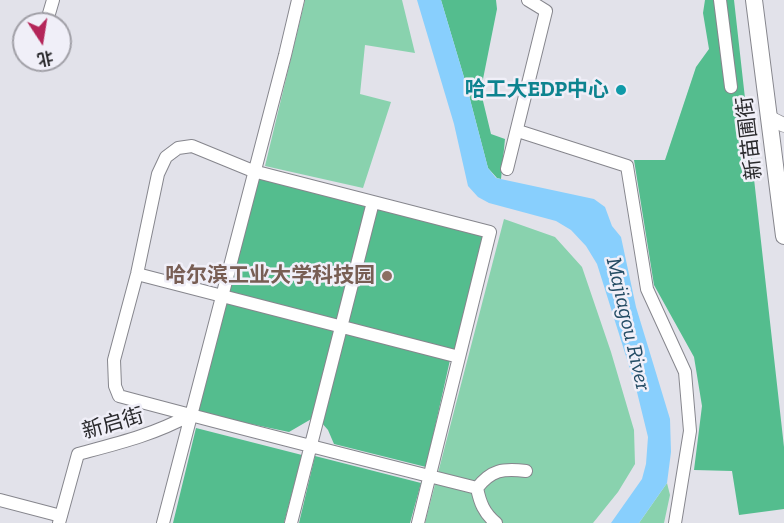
<!DOCTYPE html>
<meta charset="utf-8">
<style>
body{margin:0}
#map{position:relative;width:784px;height:523px;overflow:hidden;background:#e2e2ea;font-family:"Zilla Slab","Noto Sans SC",serif}
canvas{display:block}
.north{position:absolute;left:12px;top:12px;width:60px;height:60px;box-sizing:border-box;background:#f0eff8;border:2px solid #a1a0a7;border-radius:50%;rotate:168deg;font-size:16px;font-weight:700;line-height:24px;text-align:center;color:#2a2a2d}
.north::after{content:'';display:block;margin:auto;width:21px;height:27px;background:#b42659;clip-path:polygon(50% 0,100% 100%,50% 72%,0 100%)}
</style>
<div id="map">
<canvas width="784" height="523"></canvas>
<div class="north">北</div>
</div>
<script>
const ctx = document.querySelector('canvas').getContext('2d');
ctx.lineJoin = 'round';
function fillPath(path, color) { ctx.fillStyle = color; ctx.fill(path, 'evenodd'); }
function trace(path, color, width, dash) { ctx.strokeStyle = color; ctx.lineWidth = width; ctx.lineCap = dash ? 'butt' : 'round'; ctx.setLineDash(dash || []); ctx.stroke(path); }
function label(font, color, halo, rows, align = 'center') {
  ctx.font = font + ' "Zilla Slab","Noto Sans SC",serif'; ctx.lineWidth = 5; ctx.setLineDash([]); ctx.textBaseline = 'middle'; ctx.strokeStyle = halo; ctx.fillStyle = color; for (const [text, x, y, turn = 0] of rows) {
    ctx.save(); ctx.translate(x, y); ctx.rotate((+turn || 0) * Math.PI / 180); ctx.textAlign = isNaN(turn) ? turn : align; if (halo) ctx.strokeText(text, 0, 0); ctx.fillText(text, 0, 0); ctx.restore();
  }
}
fillPath(new Path2D(`
 M305,0H402L415,53L365,45L360,94L391,102L363,188L265,166Z
 M504,219L555,237L582,267L611,352L634,430L635,464L618,492L593,523H425Z
 M667,483L670,495L664,523H639Z`), '#89d2ae');
fillPath(new Path2D(`
 M441,0H496L497,9L483,79V101L491,134L505,139L501,179L497,178L488,168L466,84Z
 M705,0H734L784,447V509L739,515L732,471L694,470L702,406L694,357L654,285L634,160H665L696,67L709,49L703,13Z
 M257,178L368,207L339,321L228,291Z
 M376,208L483,235L456,352L346,323Z
 M225,300L335,328L313,418L289,432L194,412Z
 M345,330L450,360L426,467L334,444L328,430L321,422Z
 M196,428L302,455L284,523H173Z
 M315,456L421,483L410,523H299Z`), '#54bd8e');
fillPath(new Path2D(`
 M417,0H441L466,84L488,168L496,178L594,199L605,207L612,226L621,237L636,307L670,419L671,452L667,483L639,523H611L642,479L646,464L648,437L636,388L597,264L586,246L571,230L556,221L489,203L478,197L468,186L454,124Z`), '#88cffd');
const minor = new Path2D(`
 M720,0L731,87
 M46,24L53,0
 M518,131L627,166L647,289L685,372L690,431L675,523
 M507,169L546,11L528,0
 M137,274L459,357
 M0,500L61,516
 M59,523L78,454C119,443 153,435 190,415
 M163,523L285,55L298,0
 M291,523L373,202
 M418,523L490,232L253,171L192,146L178,148L166,157L158,174L137,274L114,360L115,386L119,396C238,428 357,458 477,488
 M496,523C484,513 480,503 477,488C491,470 503,468 526,471`);
const tertiary = new Path2D(`
 M770,118L784,125`);
const secondary = new Path2D(`
 M754,0L784,236`);
trace(minor, '#86868d', 14);
trace(tertiary, '#86868d', 15);
trace(secondary, '#86868d', 18);
trace(minor, '#fff', 12);
trace(tertiary, '#fff', 14);
trace(secondary, '#fff', 16);
for (const [x, y, r, color] of [
 [621,90,6,"#0f9aa8"],
 [387,276,6,"#8d6e63"]
]) { const dot = new Path2D(); dot.arc(x, y, r, 0, 2 * Math.PI); ctx.fillStyle = color; ctx.fill(dot); trace(dot, '#f0eff8', 2); }
label('bold 21px', '#0d838f', '#f0eff8', [
 ["哈工大EDP中心",609,90]
], 'right');
label('21px', '#2a2a2d', '#f0eff8', [
 ["新苗圃街",750,138,-97],
 ["新启街",113,424,-16]
]);
label('bold 21px', '#785e54', '#f0eff8', [
 ["哈尔滨工业大学科技园",375,276]
], 'right');
label('italic 22px', '#254d65', '#f0eff8', [
 ["Majiagou River",628,324,77]
]);
</script>
